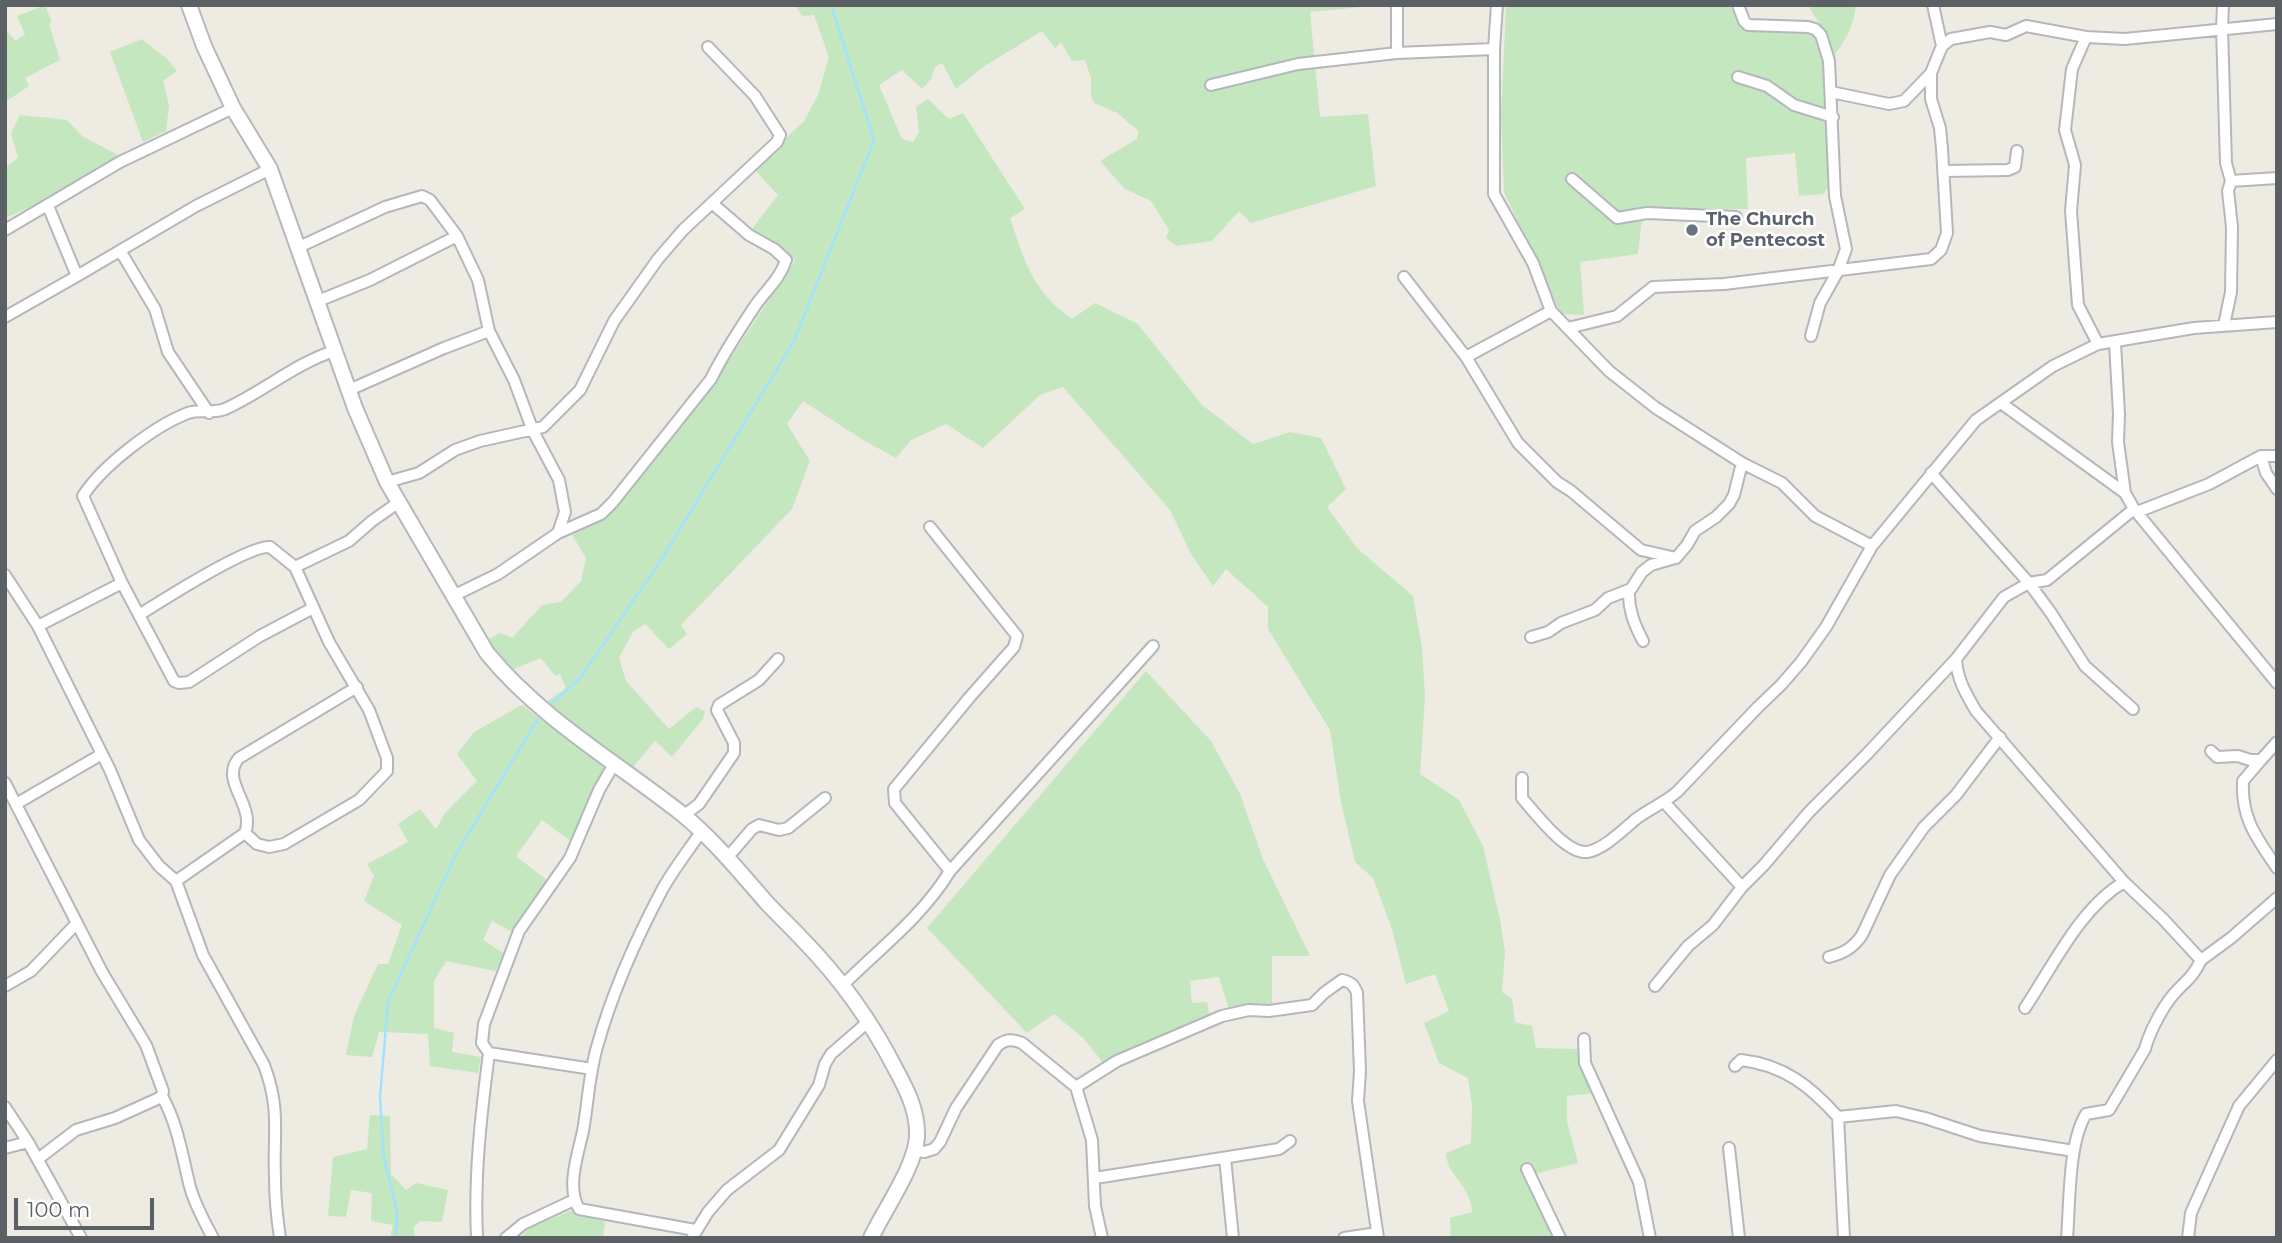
<!DOCTYPE html>
<style>
body{margin:0}
#map{position:relative;width:2282px;height:1243px;overflow:hidden;background:#eeebe3;font-family:Montserrat,sans-serif}
canvas{display:block}
.frame{position:absolute;inset:0;border:7px solid #5b6064;pointer-events:none}
.scale{position:absolute;left:14px;top:1198px;width:140px;height:32px;box-sizing:border-box;border:4px solid #5b6064;border-top:0;padding-left:9px;font-size:21px;line-height:24px;white-space:nowrap;color:#5b6064;-webkit-text-stroke:5px #fff;paint-order:stroke}
</style>
<div id="map">
<canvas width="2282" height="1243"></canvas>
<div class="frame"></div>
<div class="scale">100 m</div>
</div>
<script>
const ctx = document.querySelector('canvas').getContext('2d');
ctx.lineJoin = 'round';
function fillPath(path, color) { ctx.fillStyle = color; ctx.fill(path, 'evenodd'); }
function trace(path, color, width, dash) { ctx.strokeStyle = color; ctx.lineWidth = width; ctx.lineCap = dash ? 'butt' : 'round'; ctx.setLineDash(dash || []); ctx.stroke(path); }
function label(font, color, halo, rows, align = 'center') {
  ctx.font = font + ' Montserrat,sans-serif'; ctx.lineWidth = 5; ctx.setLineDash([]); ctx.textBaseline = 'middle'; ctx.strokeStyle = halo; ctx.fillStyle = color; for (const [text, x, y, turn = 0] of rows) {
    ctx.save(); ctx.translate(x, y); ctx.rotate((+turn || 0) * Math.PI / 180); ctx.textAlign = isNaN(turn) ? turn : align; if (halo) ctx.strokeText(text, 0, 0); ctx.fillText(text, 0, 0); ctx.restore();
  }
}
fillPath(new Path2D(`
 M45,5L52,22L49,24L60,60L25,78L29,86L5,102V29L16,41L25,34L17,16Z
 M795,5H1383L1310,12L1320,117L1368,114L1376,186L1251,223L1239,211L1212,241L1176,246L1166,238L1169,230L1151,201L1125,189L1100,161L1137,139L1139,131L1117,113L1094,103L1091,97V78L1085,60L1072,61L1061,42L1055,48L1042,31L983,67L956,89L942,63L935,67L931,79L922,89L902,70L879,85L902,139L913,142L919,132L916,107L928,99L949,119L963,113L1025,209L1010,218C1025,262 1032,291 1072,319L1095,303L1138,324L1202,405L1253,444L1290,432L1321,438L1346,489L1327,507L1357,548L1413,596L1422,648L1425,696L1420,774L1459,800L1483,846L1500,920L1505,951L1502,992L1512,999L1515,1022L1532,1026L1536,1048L1578,1049L1586,1073L1596,1093L1567,1096V1121L1578,1163L1526,1176L1552,1238H1451L1450,1218L1472,1212C1471,1184 1447,1177 1446,1153L1471,1143L1472,1105L1468,1078L1439,1063L1424,1023L1449,1011L1435,974L1406,984L1392,929L1373,878L1355,862L1341,802L1330,730L1268,629V607L1226,569L1213,586L1191,554L1170,510L1063,387L1040,395L983,448L946,424L911,440L896,458L863,440L803,401L787,424L810,461L792,509L681,625L687,634L669,649L645,624L633,632L619,658L626,681L669,729L696,707L705,711L703,719L672,757L655,741L631,769L545,703L566,688L560,674L555,676L541,658L511,670L487,640L500,633L512,638L542,605L561,602L581,581L586,558L572,535L605,516L652,464L727,363L795,261L779,246L751,230L778,195L754,169L804,121L818,95L829,57L814,15L802,16Z
 M1506,5H1729L1747,30H1806L1815,34C1835,71 1830,141 1831,184L1823,194L1799,196L1795,153L1746,158L1748,209L1643,210L1638,254L1580,262L1584,315L1561,314L1504,192L1501,116Z
 M1808,5H1856C1854,25 1845,42 1833,57L1822,28Z
 M142,39L167,59L177,71L163,81L169,105L166,131L143,142L110,52Z
 M20,115L67,120L82,136L118,155L48,199L5,218V168L18,158L11,134Z
 M1146,671L1211,741L1240,794L1263,859L1310,956H1272V1005L1231,1016L1219,977L1190,981L1192,1003L1207,1002L1210,1019L1105,1065L1083,1038L1054,1014L1027,1033L927,928Z
 M522,705L612,772L577,846L542,820L516,856L549,882L514,933L492,921L483,940L505,954L495,971L446,961L434,981V1028L454,1033L452,1052L481,1057L478,1073L430,1066L428,1034L379,1032L372,1057L346,1055L354,1016L378,964H388L402,925L364,901L374,876L367,864L408,842L398,824L420,809L436,829L445,813L477,781L457,754L474,732Z
 M370,1115L390,1116L391,1174L406,1190L416,1183L448,1190L442,1222L420,1221L414,1227V1238H390L393,1225L371,1221L372,1193L351,1190L346,1217L328,1216L333,1157L367,1149Z
 M573,1210L605,1222L603,1238H521L530,1227Z`), '#c4e7bf');
trace(new Path2D(`
 M548,707L581,677L663,557L794,341L874,140L831,5
 M396,1238L397,1211L384,1159L380,1097L388,1002L456,854L538,719`), '#a2e2ff', 2.5);
const street = new Path2D(`
 M1397,5V53
 M1497,5L1494,49V194L1533,263L1551,311L1609,371L1656,408L1742,463L1782,483L1815,516L1872,546
 M1738,5L1744,21L1748,25L1808,27L1815,29L1821,35L1829,61L1835,196L1846,249L1838,271L1820,303L1811,336
 M1933,5L1942,46
 M2223,5L2222,28L2226,163L2231,181L2228,191L2232,227L2231,292L2224,325
 M2086,37L2072,69L2065,130L2075,165L2071,211L2078,305L2098,344
 M1738,77L1767,86L1794,105L1833,117
 M1211,85L1298,64L1397,53L1494,49
 M1831,92L1889,104L1904,101L1931,73L1942,46L1951,39L1990,32L2006,35L2026,26L2086,37L2125,39L2277,24
 M1943,171L2008,170L2015,167L2017,151
 M1572,179L1617,218L1647,213L1736,217
 M2231,181L2277,178
 M5,230L120,162L233,108
 M299,247L385,207L422,196L430,200L457,236L478,280L489,331L514,380L533,431L559,480L565,512L558,533
 M121,252L155,309L168,352L209,413
 M77,276L196,206L270,169
 M1404,277L1466,357L1518,443L1557,482L1571,491L1641,550L1676,558L1687,545L1695,531L1716,517L1729,504L1734,495L1742,463
 M318,301L370,280L457,236
 M5,317L77,276L48,206
 M1568,328L1617,316L1653,287L1724,284L1931,259L1941,250L1947,233L1942,149L1940,128L1931,99V73
 M2115,343L2119,414L2118,442L2125,493
 M1466,357L1551,311
 M349,390L444,348L489,331
 M2001,403L2125,493L2134,509L2277,683
 M2261,456L2266,473L2277,489
 M1931,473L2029,583L2051,613L2085,666L2133,709
 M387,482L419,473L455,450L480,441L543,427L580,390L614,321L658,259L683,230L777,142L780,135L755,96L708,47
 M2137,512L2209,484L2261,456H2277
 M930,527L1017,636L1014,647L969,698L894,789L895,803L950,871
 M295,567L349,541L372,521L399,502
 M5,575L38,626
 M122,583L38,626L110,770L139,840L159,866L176,881L245,833C256,805 219,781 239,758L357,687
 M1629,590C1628,609 1634,624 1643,641
 M453,596L498,574L558,533L601,514L613,502L711,379C723,354 739,330 755,306C766,290 780,279 786,260L774,249L749,235L713,204
 M313,608L260,636L189,682L179,683L174,681L122,583L83,496C102,466 154,426 188,413C200,409 212,414 225,409C263,392 294,364 334,351
 M139,615C161,601 249,545 270,547L295,567L329,642L369,710L387,758V771L359,800L284,844L269,847L257,844L245,833
 M1531,637L1548,632L1561,623L1595,610L1608,598L1631,589L1642,572L1651,565L1675,558
 M1956,659C1957,679 1966,694 1976,711L2124,882L2163,919L2201,960C2192,979 2186,980 2173,995C2162,1008 2149,1033 2145,1049L2109,1110L2086,1114C2068,1144 2070,1202 2067,1238
 M2211,751L2217,757L2238,756L2250,760H2261L2277,742
 M2261,760L2243,781C2241,819 2257,838 2277,868
 M1522,778V798C1535,813 1566,854 1587,852C1603,850 1624,829 1636,819C1649,809 1664,803 1677,792L1758,707L1781,685L1801,662L1826,627L1872,546L1976,420L2053,366L2098,344L2194,328L2277,322
 M5,783L102,972L146,1045L163,1091L162,1096L157,1099L115,1118L76,1130L38,1159
 M1665,803L1742,887
 M16,804L102,754
 M683,816L699,804L734,753V743L717,710L719,705L759,680L778,659
 M728,857L752,829L759,825L779,830L788,828L825,798
 M176,881L203,955L264,1065C281,1110 273,1133 275,1178C275,1198 277,1218 280,1238
 M1829,957C1844,953 1853,948 1862,935L1890,875L1924,827L1956,795L2000,737
 M2201,960L2231,938L2277,898
 M843,985C880,948 922,917 950,871L1153,646
 M5,986L31,971L77,923
 M1655,986L1688,946L1713,925L1742,887L1764,865L1809,812L1866,755L1956,659L2004,597L2029,583L2047,580L2134,509
 M2025,1008C2053,966 2080,908 2124,882
 M1584,1039L1585,1063L1639,1182L1650,1238
 M1735,1066L1741,1060C1784,1065 1810,1086 1838,1117L1844,1238
 M592,1069L489,1053L482,1043L484,1024L519,931L570,858L599,790L614,764
 M1076,1087L1117,1061L1222,1016L1249,1010L1269,1011L1312,1005L1324,993L1342,980C1351,982 1354,985 1357,993L1360,1071L1358,1101L1378,1238
 M162,1096C178,1125 182,1155 190,1187C195,1205 204,1221 213,1238
 M5,1107L28,1142L81,1238
 M1838,1117L1896,1111L1925,1118L1980,1136L2074,1151
 M5,1148L28,1142
 M1729,1148L1739,1238
 M915,1150L924,1152L934,1149L940,1142L956,1108L998,1045C1007,1039 1012,1039 1022,1043L1076,1087L1092,1140L1095,1206L1102,1238
 M1225,1158L1233,1238
 M1527,1169L1560,1238
 M1095,1178L1279,1149L1290,1141
 M695,1230L579,1209C566,1187 578,1154 583,1131C588,1103 589,1074 597,1047C612,993 636,939 662,890C673,870 688,851 701,832
 M477,1238C474,1175 481,1115 489,1053
 M506,1238L523,1224L574,1200
 M692,1238L708,1212L727,1190L779,1150L819,1085L825,1064L831,1054L869,1021
 M1344,1238L1377,1233
 M2188,1238L2191,1213L2239,1106L2277,1060`);
const secondary = new Path2D(`
 M189,5L204,46L233,108L270,169L355,408L387,482L487,653C541,719 616,762 682,814C714,840 739,871 766,902C778,915 791,927 803,940C840,978 871,1021 895,1068C907,1090 918,1111 917,1137C915,1167 884,1210 871,1238`);
trace(street, '#b4b7bb', 14);
trace(secondary, '#b5b9be', 18);
trace(street, '#fff', 10);
trace(secondary, '#fff', 14);
for (const [x, y, r, color] of [
 [1692,230,7,"#6b7280"]
]) { const dot = new Path2D(); dot.arc(x, y, r, 0, 2 * Math.PI); ctx.fillStyle = color; ctx.fill(dot); trace(dot, '#fff', 2.5); }
label('bold 18px', '#5b616d', '#fff', [
 ["The Church",1706,220],
 ["of Pentecost",1706,241]
], 'left');
</script>
